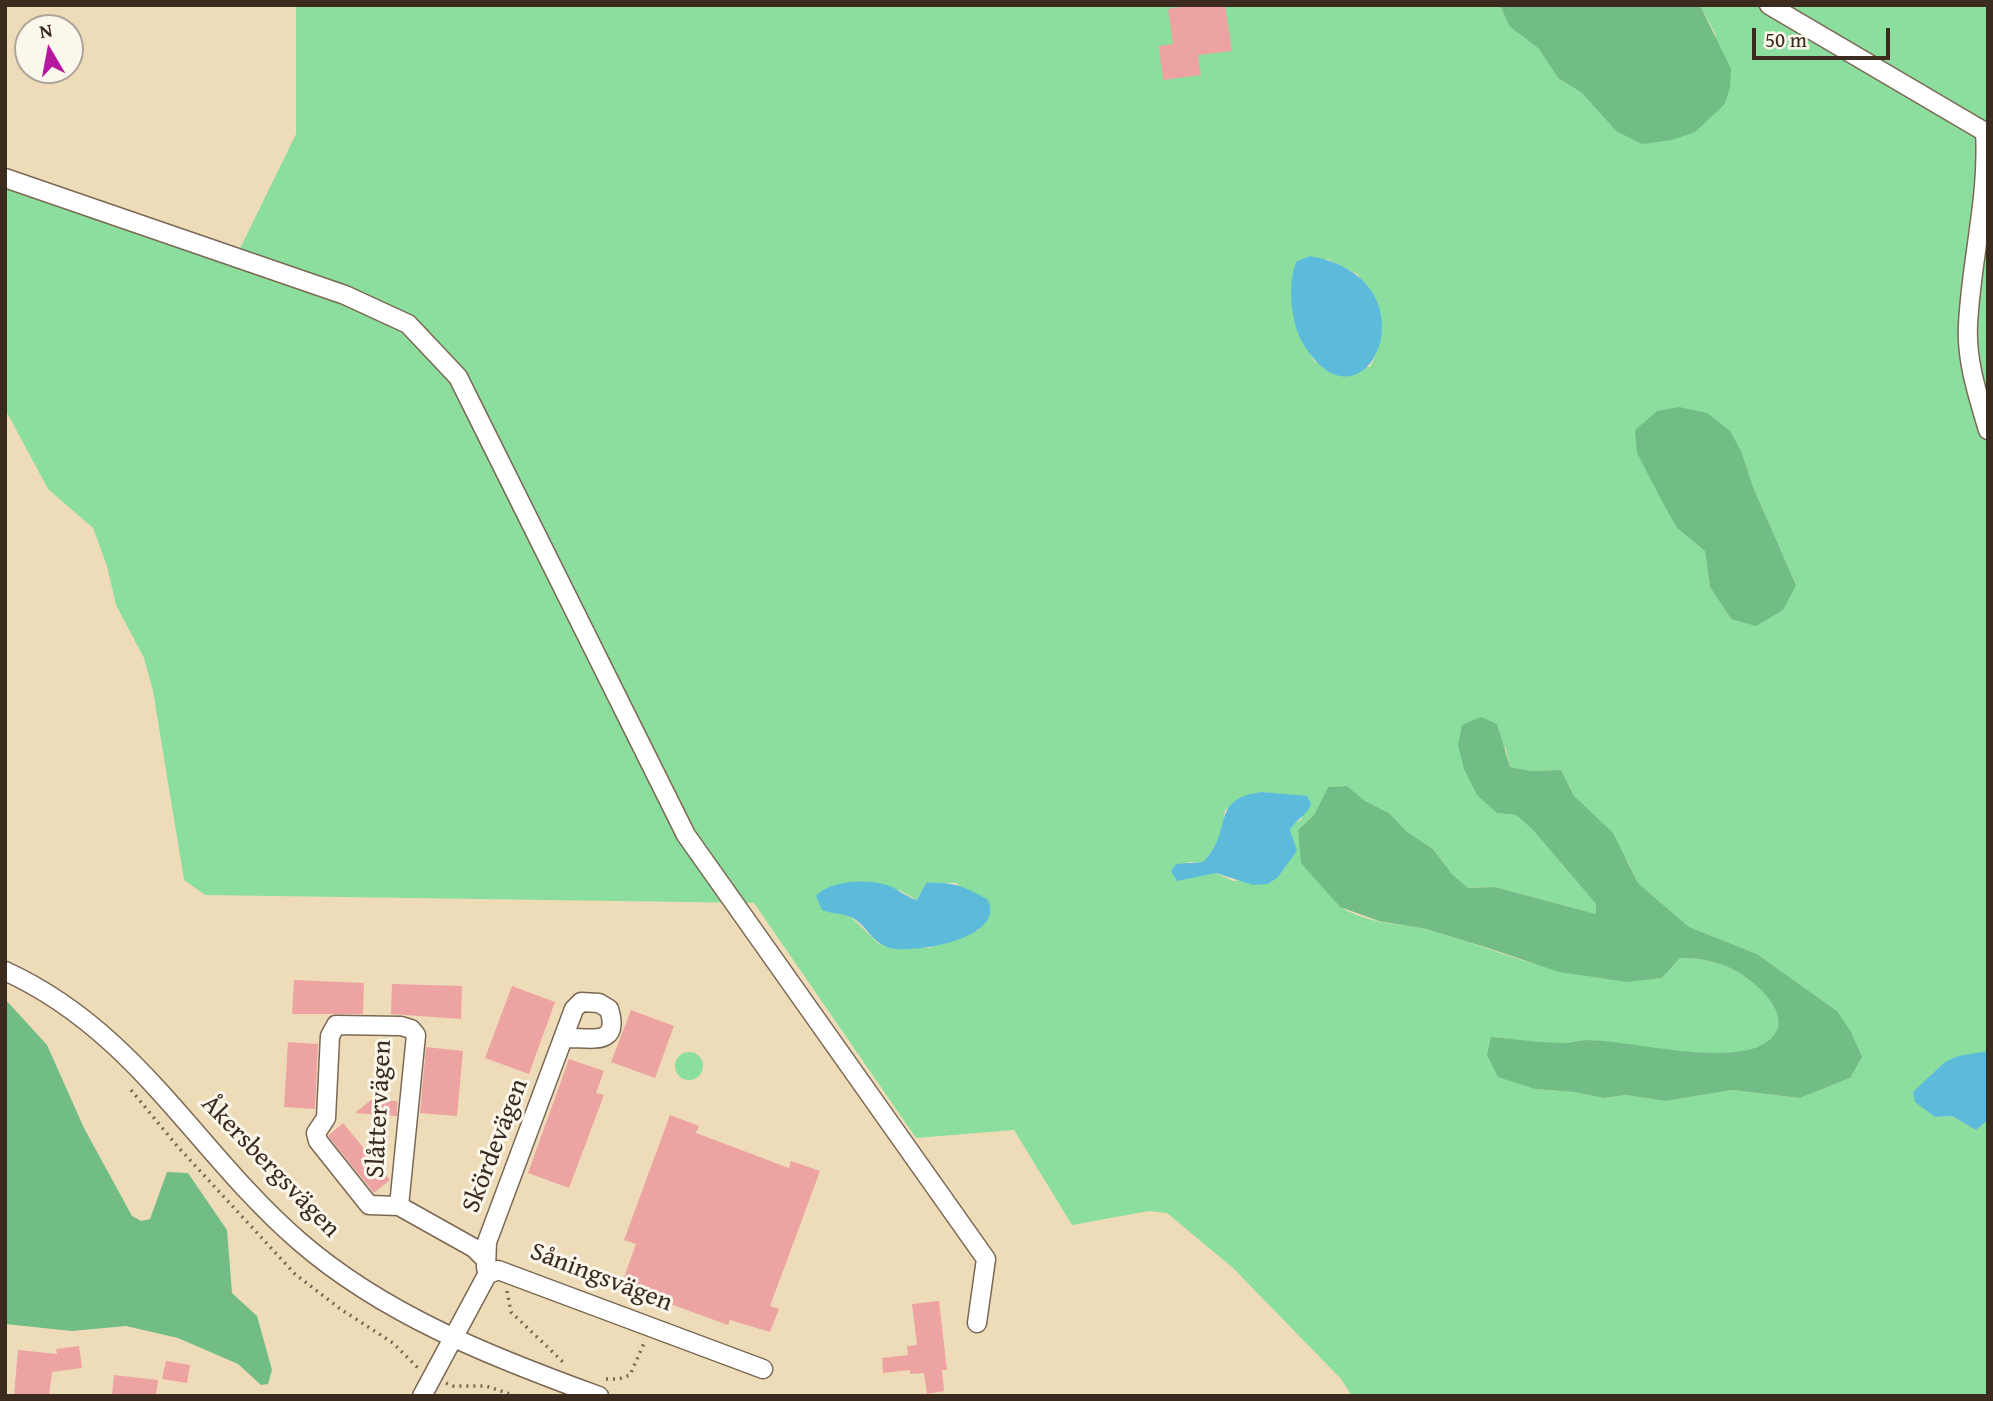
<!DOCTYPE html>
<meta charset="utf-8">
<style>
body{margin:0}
#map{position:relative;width:1993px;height:1401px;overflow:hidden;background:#eedcb9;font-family:"Gentium Book Plus",serif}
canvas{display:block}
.frame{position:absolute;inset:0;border:7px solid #3b2a1e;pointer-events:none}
.north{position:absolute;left:14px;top:14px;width:70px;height:70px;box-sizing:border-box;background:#fbf7ec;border:2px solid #aea59a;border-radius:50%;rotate:350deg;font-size:19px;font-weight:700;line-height:28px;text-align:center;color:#3b2a1e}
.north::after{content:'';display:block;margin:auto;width:24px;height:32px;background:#b5179e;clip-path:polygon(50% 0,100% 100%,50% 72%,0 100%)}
.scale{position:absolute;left:1752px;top:28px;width:138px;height:32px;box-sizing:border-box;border:4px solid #3b2a1e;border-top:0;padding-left:9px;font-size:21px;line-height:24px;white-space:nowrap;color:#3b2a1e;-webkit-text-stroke:5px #fbf7ec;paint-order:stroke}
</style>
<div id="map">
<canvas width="1993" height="1401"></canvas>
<div class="frame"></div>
<div class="north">N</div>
<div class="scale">50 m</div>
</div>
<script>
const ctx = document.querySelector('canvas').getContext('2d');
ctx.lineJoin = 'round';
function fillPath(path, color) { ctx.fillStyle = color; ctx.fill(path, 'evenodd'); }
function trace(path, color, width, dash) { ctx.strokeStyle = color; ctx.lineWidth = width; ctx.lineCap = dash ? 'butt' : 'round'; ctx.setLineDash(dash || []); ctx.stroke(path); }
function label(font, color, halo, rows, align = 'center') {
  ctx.font = font + ' "Gentium Book Plus",serif'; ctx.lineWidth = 6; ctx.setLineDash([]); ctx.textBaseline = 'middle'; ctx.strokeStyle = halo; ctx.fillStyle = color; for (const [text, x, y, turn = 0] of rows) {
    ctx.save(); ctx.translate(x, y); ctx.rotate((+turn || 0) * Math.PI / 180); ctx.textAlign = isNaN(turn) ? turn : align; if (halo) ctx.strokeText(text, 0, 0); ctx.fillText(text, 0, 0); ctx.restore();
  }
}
fillPath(new Path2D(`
 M296,5H1500L1509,26L1539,49L1558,78L1582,93L1616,131L1716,35L1700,5H1988V1051L1935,1117L1952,1116L1976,1130L1988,1120V1396H1352L1341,1379L1233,1268L1167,1213L1149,1211L1072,1225L1014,1130L916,1138L754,903L205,895L184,880L153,691L144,658L116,605L107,566L93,528L48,489L5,409V180L232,265L296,134ZM1327,259L1358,274C1374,312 1392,328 1370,367L1315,362L1298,334L1293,301ZM1742,453L1753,487L1796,585L1731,619L1710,587L1705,551L1677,528L1652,480ZM1505,746L1510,767L1532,771L1561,770L1574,796L1627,860L1638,883L1689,927L1757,954L1837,1011L1850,1078L1800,1098L1731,1090L1665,1101L1626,1095L1604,1098L1574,1092L1535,1089L1491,1037C1515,1039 1541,1044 1565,1043C1572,1043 1579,1040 1586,1040C1631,1041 1726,1068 1765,1043C1798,1022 1764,987 1741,974C1725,963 1699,957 1680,958L1662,978C1577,988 1509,953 1429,930C1401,923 1366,924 1341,907C1335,904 1332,895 1328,890C1309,869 1301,860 1298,830L1314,815L1328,787L1347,786L1365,801L1389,813L1406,831L1433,849L1452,874L1468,888L1495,887L1596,914L1597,905L1533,830L1516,815L1497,813ZM1262,792L1307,797L1301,820L1294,823L1290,830L1296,852L1278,877L1233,881L1216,873L1201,875L1187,862H1203C1217,847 1223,830 1225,810ZM926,883H957L979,930L929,948L879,944L849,915L899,890L917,900Z
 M675 1066a14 14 0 1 1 28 0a14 14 0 1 1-28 0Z`), '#8cde9e');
fillPath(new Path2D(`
 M1500,5H1700L1731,69L1730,88L1724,105L1695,132L1672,140L1642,144L1616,131L1582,93L1558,78L1539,49L1509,26Z
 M1679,407L1707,413L1730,431L1742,453L1753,487L1796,585L1783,610L1756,626L1731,619L1710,587L1705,551L1677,528L1663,503L1637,453L1635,430L1657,411Z
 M1481,717L1497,724L1510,767L1532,771L1561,770L1574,796L1613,833L1638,883L1689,927L1757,954L1837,1011L1851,1032L1862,1057L1850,1078L1800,1098L1732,1090L1665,1101L1626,1095L1604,1098L1574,1092L1535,1089L1498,1077L1487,1055L1491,1037C1515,1039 1541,1043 1565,1043C1572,1043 1579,1040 1586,1040C1630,1040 1727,1067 1765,1043C1798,1022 1763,988 1741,974C1725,963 1699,957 1680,958L1662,978L1627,982L1559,972L1488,948L1426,929L1379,921L1340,907L1301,863L1298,830L1314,815L1328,787L1347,786L1365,801L1389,813L1406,831L1433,849L1452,874L1468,888L1495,887L1596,914V904L1533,830L1516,815L1497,813L1477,795L1464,769L1458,745L1462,725Z
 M5,999L47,1045L84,1128L132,1216L141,1221L150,1219L167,1172L188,1173L227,1230L232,1293L257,1316L272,1370L268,1384L261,1385L238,1364L178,1338L126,1326L72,1331L5,1324Z`), '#71bd85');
fillPath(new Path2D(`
 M1310,256C1443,279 1363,450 1301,340C1291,321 1287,281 1297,261Z
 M1262,792L1307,796L1311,804C1306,817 1296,819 1290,830L1297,851L1278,877L1268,884L1253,885L1216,873L1177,881L1171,871L1176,864L1203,862C1235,830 1208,799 1262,792Z
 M926,883C954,882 964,886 988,900C1006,939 914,954 890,948C871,942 868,927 853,918C844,913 831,914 822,910L816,896C831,880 867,879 887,885C898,889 906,897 917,900Z
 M1988,1051V1120L1976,1130L1952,1116L1935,1117L1915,1102L1913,1092L1945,1062L1958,1056Z`), '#5cbbdb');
fillPath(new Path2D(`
 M1190,5H1225L1232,51L1198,55L1201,75L1163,80L1159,46L1173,44L1168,9Z
 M294,980L364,983L363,1014H292Z
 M392,984L462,986L461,1019L391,1014Z
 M512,986L555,1002L529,1074L485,1058Z
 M631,1010L674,1026L655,1078L611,1062Z
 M288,1042L318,1044L315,1109L284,1107Z
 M426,1047L463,1051L457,1116L420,1113Z
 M569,1059L604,1071L596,1093L604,1095L569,1188L528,1173Z
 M371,1100L397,1101V1116L355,1113Z
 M670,1115L699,1126L696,1133L789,1168L791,1161L820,1171L770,1306L779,1309L770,1332L730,1320L728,1325L621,1286L636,1244L624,1240Z
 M343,1123L390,1180L374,1193L328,1136Z
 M939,1301L947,1370H942L944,1391L927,1394L924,1373L910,1374V1370L883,1373L882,1358L908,1355L907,1346L917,1345L912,1304Z
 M79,1346L82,1368L52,1372L49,1396H14L18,1350L57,1354L56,1349Z
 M166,1361L190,1365L187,1383L162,1379Z
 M114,1375L158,1380L156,1396H112Z`), '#eda3a2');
const street = new Path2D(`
 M1769,5L1985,132
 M1985,132C1989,197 1971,260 1968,325C1966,361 1978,396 1988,430
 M5,178L345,295L408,324L458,377L686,835L986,1259L977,1323
 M5,971C137,1031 196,1152 299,1241C384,1315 494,1358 599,1396
 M399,1206L369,1205L318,1141L316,1133L326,1118L330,1036L336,1025L401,1026L411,1029L416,1035L399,1206L474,1248L486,1260
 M486,1268L487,1242L574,1009L581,1002L599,1003L609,1009C621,1048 589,1037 565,1038
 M422,1396L487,1275L498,1270L763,1369`);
trace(street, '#7a6854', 21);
trace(new Path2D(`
 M131,1090L178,1147L295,1274L339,1308L393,1343L418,1368
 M507,1291L511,1312L563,1362
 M606,1379H619L630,1375L645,1341
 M446,1383L453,1386H486L516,1396`), '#7a6854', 3.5, [2, 5]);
trace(street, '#fff', 18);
label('26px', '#3b2a1e', '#fbf7ec', [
 ["Slåttervägen",380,1109,-87],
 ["Skördevägen",496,1146,-69],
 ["Åkersbergsvägen",270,1167,46],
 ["Såningsvägen",601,1278,21]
]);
</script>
